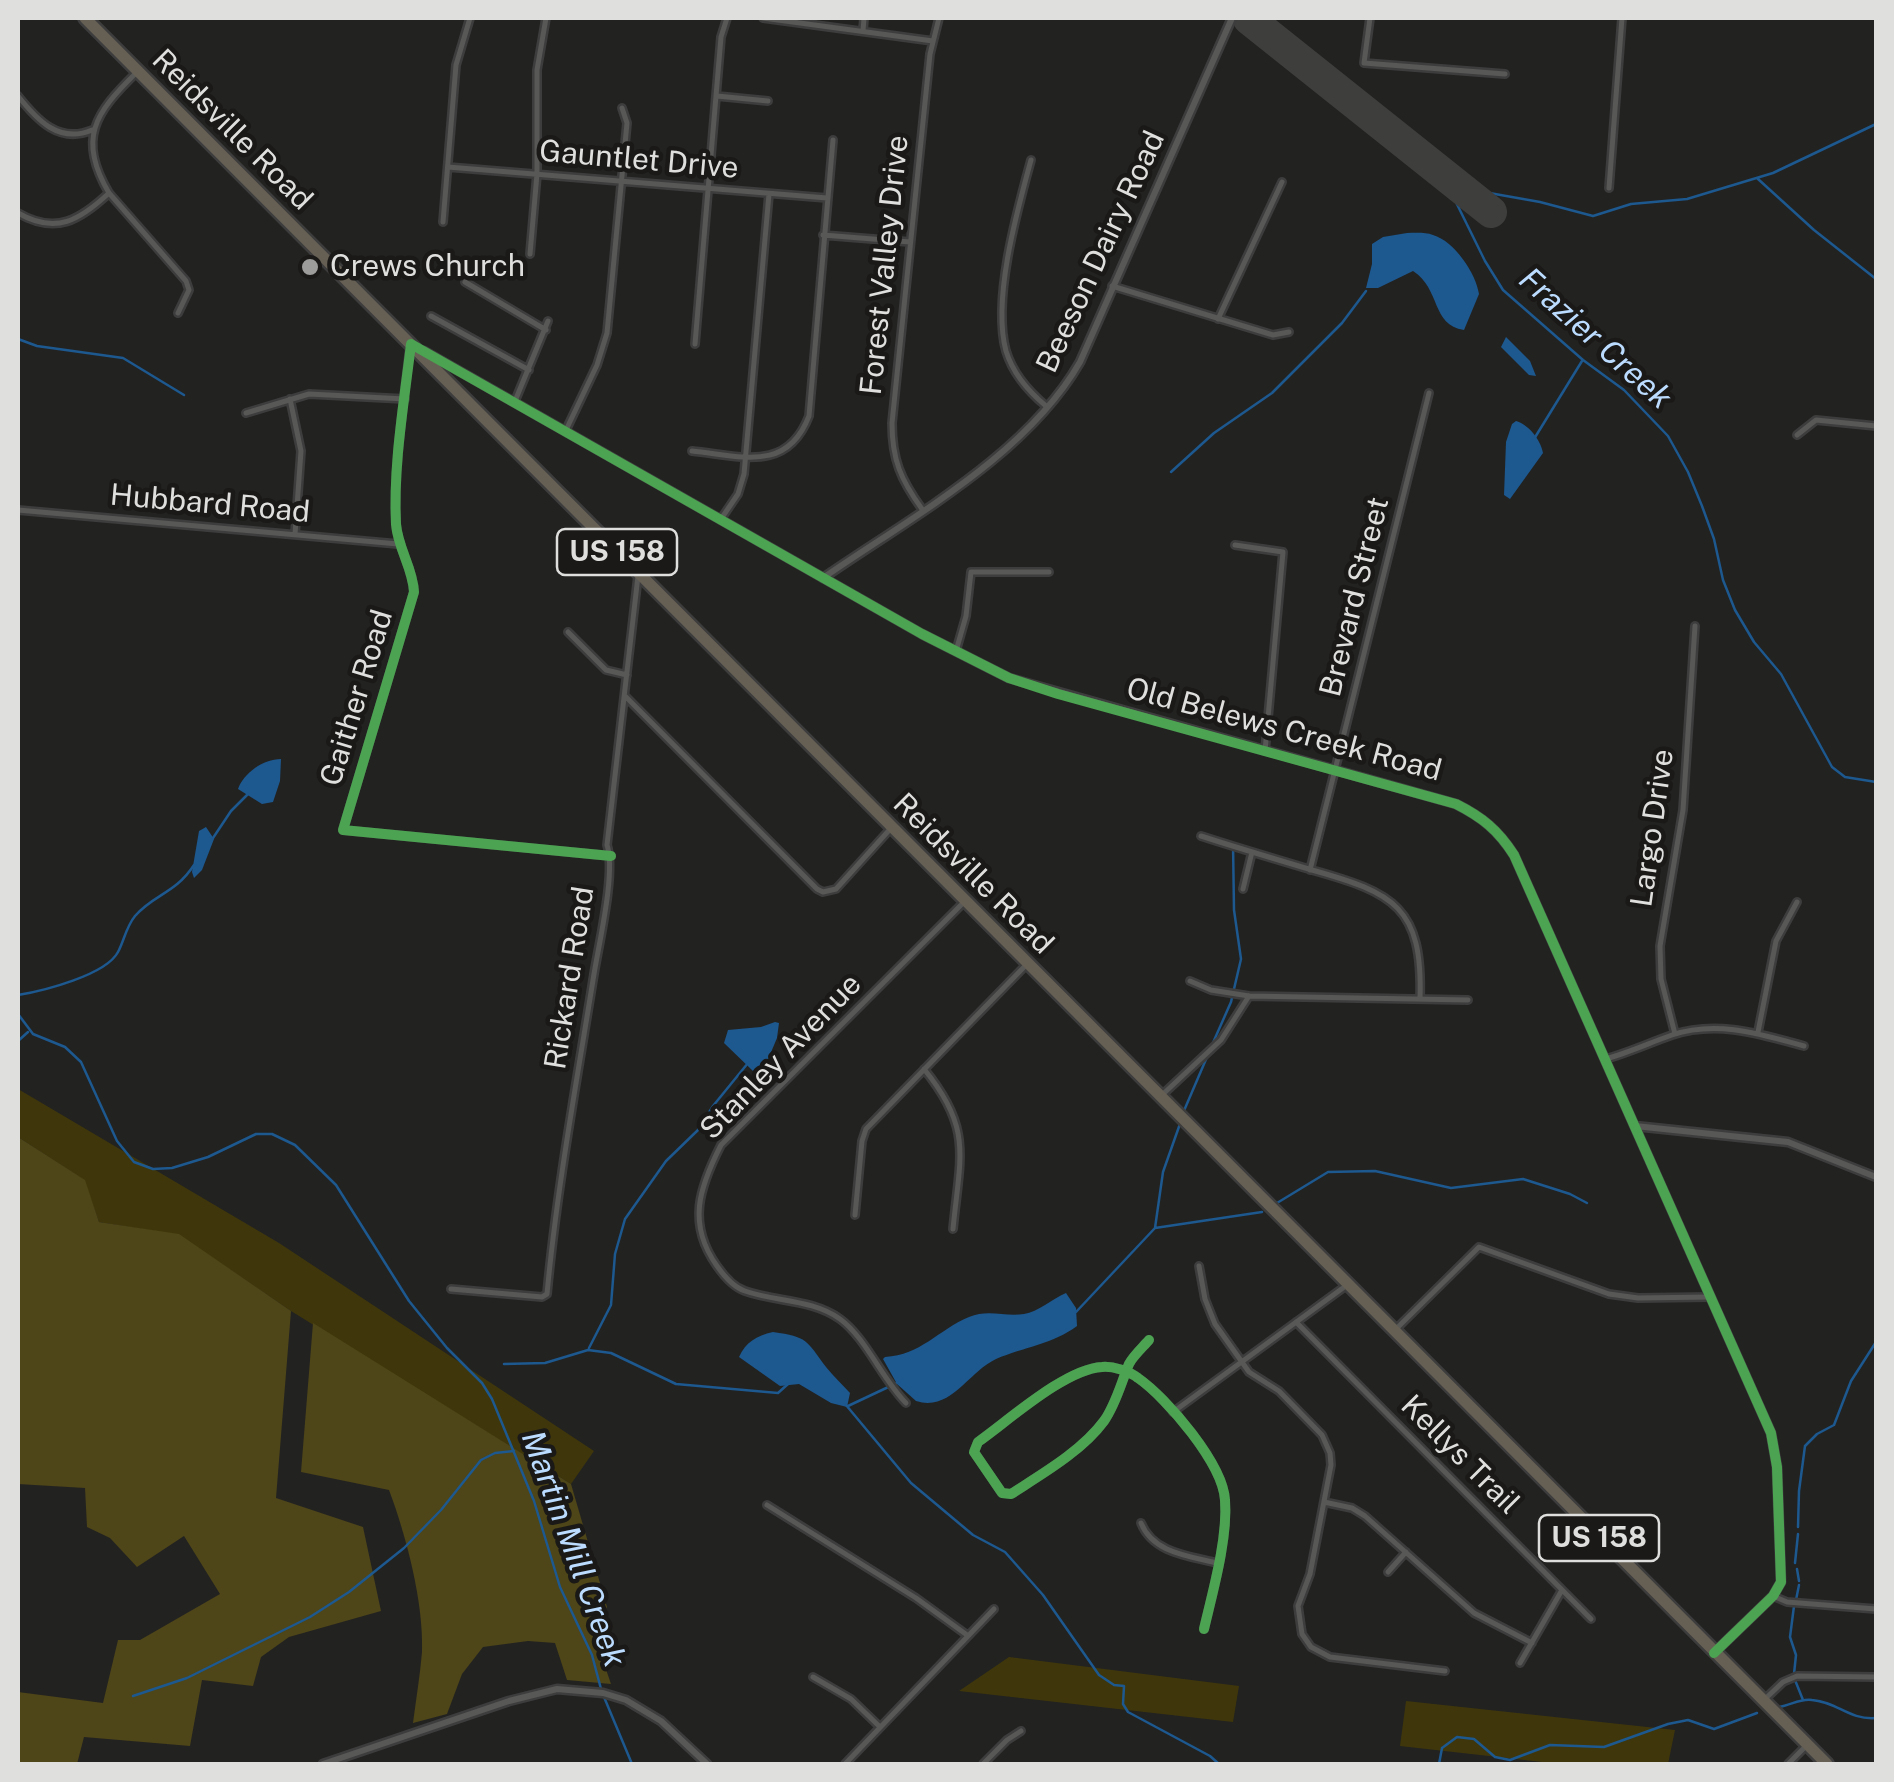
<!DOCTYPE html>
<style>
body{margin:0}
#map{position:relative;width:1894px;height:1782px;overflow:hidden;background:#222221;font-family:"Public Sans",sans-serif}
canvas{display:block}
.frame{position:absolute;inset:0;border:20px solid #dfdfdd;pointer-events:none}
</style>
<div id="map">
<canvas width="1894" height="1782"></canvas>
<div class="frame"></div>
</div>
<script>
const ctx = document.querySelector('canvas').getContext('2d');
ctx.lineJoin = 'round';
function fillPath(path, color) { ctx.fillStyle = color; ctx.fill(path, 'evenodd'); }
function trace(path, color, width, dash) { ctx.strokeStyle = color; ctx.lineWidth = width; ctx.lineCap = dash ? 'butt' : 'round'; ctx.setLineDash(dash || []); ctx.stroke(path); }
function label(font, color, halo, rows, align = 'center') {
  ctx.font = font + ' "Public Sans",sans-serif'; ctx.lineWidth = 9; ctx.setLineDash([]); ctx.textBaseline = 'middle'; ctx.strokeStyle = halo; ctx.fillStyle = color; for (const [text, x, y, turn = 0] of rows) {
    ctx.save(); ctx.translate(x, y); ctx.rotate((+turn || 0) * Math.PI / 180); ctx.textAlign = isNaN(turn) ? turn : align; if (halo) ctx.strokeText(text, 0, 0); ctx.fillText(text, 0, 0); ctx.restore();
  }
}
fillPath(new Path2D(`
 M18,1089L279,1243L594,1451L571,1484L291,1311L179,1235L99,1222L84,1180L18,1137Z
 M1009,1657L1239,1686L1233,1722L959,1691Z
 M1406,1701L1675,1730L1668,1764H1560L1400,1746Z`), '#3f370b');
fillPath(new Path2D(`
 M18,1137L85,1180L99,1222L179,1234L291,1311L276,1498L363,1527L381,1611L289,1637L261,1657L253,1686L202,1680L190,1746L84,1737L77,1764H18V1692L103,1703L118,1640H140L220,1594L184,1536L137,1567L110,1538L87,1527L85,1488L18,1484Z
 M313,1323L571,1484L607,1607L593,1631L611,1684L567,1680L555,1643L528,1641L483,1647L462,1674L447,1714L413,1723C416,1699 420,1676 422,1652C424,1603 406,1535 389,1490L301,1472Z`), '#4e4518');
fillPath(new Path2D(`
 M1407,233C1415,233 1425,232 1433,235C1454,241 1476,273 1479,294L1464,330C1431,325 1441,289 1413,271L1378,288H1366L1372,264V244L1383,237Z
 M1506,337L1530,361L1536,376L1529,375L1501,347Z
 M1516,421C1528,424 1541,440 1543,453L1510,499L1504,495L1506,442L1512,424Z
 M281,759L280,781L273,802L262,804L238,789C244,773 263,759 281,759Z
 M206,827L214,839L202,870L194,878L192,872L199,831Z
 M775,1022L779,1023L777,1038L764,1069L753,1071L724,1043L728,1030L761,1027Z
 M1066,1293L1076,1308L1077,1326C1053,1344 1024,1347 996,1359C968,1372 951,1412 916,1401L897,1384L883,1359L885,1357C921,1355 938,1330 969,1317C988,1309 1005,1317 1024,1314C1038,1312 1052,1299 1066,1293Z
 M773,1332C808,1337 806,1340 826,1367C833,1376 842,1384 850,1393L847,1407L831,1403L799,1384L780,1386L739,1357C746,1342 756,1336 773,1332Z`), '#1d588f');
trace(new Path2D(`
 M1253,18L1267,38L1352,92L1425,157L1448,186L1485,261L1503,290L1583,360L1624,390L1668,436L1688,472L1702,506L1714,539L1723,580L1735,610L1754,642L1781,674L1832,767L1845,777L1876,782
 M1758,179L1814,230L1876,279
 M1450,186L1540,202L1593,216L1631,204L1687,199L1773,173L1876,124
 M18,339L37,346L123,358L184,395
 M1534,439L1582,361
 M1171,472L1214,433L1272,393L1342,323L1366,291
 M213,838L231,811L248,794
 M18,995C43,991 106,975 118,952C124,941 126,927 135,916C154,894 175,894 194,865
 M18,1014L33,1034L65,1047L81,1062L117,1141L134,1162L153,1169L172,1168L208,1157L256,1134H272L295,1145L336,1185L409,1301L447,1348L482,1383L492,1399L534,1501L560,1587L592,1655L601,1689
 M18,1041L28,1032
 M1212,1045L1231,1002L1241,959L1234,910L1233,843
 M1183,1113L1207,1057
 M1277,1203L1328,1172L1375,1171L1451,1188L1523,1179L1570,1194L1587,1203
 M1155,1228L1163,1172L1181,1121
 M1076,1312L1155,1228L1262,1212
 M589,1348L611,1305L615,1254L625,1219L666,1161L698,1130L713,1106L748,1063
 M504,1364L545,1363L588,1350L611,1353L676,1384L778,1393L788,1384
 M846,1405L911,1483L973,1535L1005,1552L1043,1595L1099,1675L1114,1685L1124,1686L1123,1704L1128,1712L1210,1756L1219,1764
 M848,1406L899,1382
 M1798,1527L1799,1491L1805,1446L1817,1434L1834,1425L1851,1381L1876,1342
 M1795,1563L1798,1534
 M1797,1569L1799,1581
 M1796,1600L1799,1585
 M1794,1674L1796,1655L1790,1637L1794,1606
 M1795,1680L1803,1700
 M133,1696L187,1678L310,1617L349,1592L404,1548L441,1510L481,1460L495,1453L514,1451
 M604,1697L632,1764
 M1779,1707C1791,1705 1801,1698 1812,1700C1838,1702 1848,1720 1876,1718
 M1439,1764L1442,1748L1457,1737L1474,1739L1495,1757L1510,1760L1550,1745L1604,1747L1668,1724L1688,1720L1714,1729L1757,1713`), '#1d588f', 2.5);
trace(new Path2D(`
 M1249,19L1491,212`), '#3e3e3c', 32);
const minor = new Path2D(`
 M763,18L933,41
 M1370,18L1364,63L1505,74
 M863,31L864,18
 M136,73C95,113 77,139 109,193L186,281L189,290L178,313
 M18,96C37,120 59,144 92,130
 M717,96L768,101
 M1031,160C1017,211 992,300 1006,351C1013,374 1028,391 1046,406
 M448,167L827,198
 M1609,188L1622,18
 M18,213C56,235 80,220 109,193
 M443,222L456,65L470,18
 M823,235L910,242
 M530,254L537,174V70L546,18
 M465,282L546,330
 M1112,286L1273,335L1289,332
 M431,316L529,370
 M1218,319L1282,182
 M695,344L721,37L727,18
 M410,347C404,403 393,469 396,525C398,549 413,568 414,592L343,830L611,856
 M290,399L301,451L295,534
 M515,401L548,321
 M246,413L309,394L405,399
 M566,430L597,365L607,333L627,123L622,108
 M1797,435L1816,420L1876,426
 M692,451C741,456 787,473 809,416L833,140
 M922,509C901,480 892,460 892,423L930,54L939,18
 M18,510L398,544
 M721,519L738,494L744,474L769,194
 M1235,545L1283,552L1265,751
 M568,632L606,670L627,675
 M956,651L966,616L971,572H1049
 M625,696L817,889L823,892L836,889L892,827
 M1201,836C1238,848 1275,859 1312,870C1394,893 1423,907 1420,999
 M1310,870L1429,393
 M1243,889L1252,852
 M1190,981L1211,990L1249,996L1468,1000
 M1758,1032L1776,941L1797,902
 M1675,1034L1661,979L1660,946L1683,810L1695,626
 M1605,1059C1628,1053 1649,1043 1672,1035C1717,1020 1760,1034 1804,1046
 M924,1069C973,1129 960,1156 953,1229
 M1162,1095L1221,1040L1249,996
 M855,1215L862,1141L866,1129L1027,964
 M1199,1266L1205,1299L1215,1324L1249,1372L1279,1391L1322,1435L1330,1453L1331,1465L1310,1574L1298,1606L1302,1634L1311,1647L1330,1657L1445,1671
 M451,1289L542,1297L547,1294C557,1187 577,1080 594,974C599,943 616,872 607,845L638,576
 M1296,1322L1591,1619
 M1395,1330L1479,1247L1609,1294L1638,1298L1710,1297
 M1149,1340C1143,1347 1133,1356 1129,1364C1121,1383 1116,1404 1104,1421C1082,1451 1042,1474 1011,1494L1002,1493L974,1452L978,1442C1008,1421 1065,1369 1102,1367C1113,1366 1129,1371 1138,1378C1167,1398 1223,1464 1225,1500C1228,1538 1213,1591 1204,1629
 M906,1403C882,1379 866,1338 840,1319C812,1299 776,1302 745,1291C733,1287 724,1276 717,1266C687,1224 699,1188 721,1145L965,901
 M1173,1412L1347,1285
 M1324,1502L1352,1508L1365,1516L1474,1613L1532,1643
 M767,1505L916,1598L967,1635
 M1141,1523C1153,1553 1189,1556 1217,1563
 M1388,1572L1406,1552
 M1773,1596L1787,1602L1876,1609
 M1520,1663L1562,1590
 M813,1677L851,1699L880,1727
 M1765,1699L1783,1682L1797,1676L1876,1677
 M845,1764L994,1609
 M983,1764L1007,1740L1021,1731
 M1788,1764L1807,1745`);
const tertiary = new Path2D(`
 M424,351L922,634L1009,678L1456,804C1482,817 1498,830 1514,855L1771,1433L1777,1467L1781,1582L1773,1596L1715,1652
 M823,578C911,517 1026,456 1080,362L1232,18
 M1635,1126L1788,1142L1876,1177
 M323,1764L509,1701L557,1689L603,1693L626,1700L661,1721L707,1764`);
const trunk = new Path2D(`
 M85,18L1827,1764`);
trace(minor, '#3d3d3d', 10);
trace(tertiary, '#3d3d3d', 11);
trace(trunk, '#3d3d3d', 16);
trace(minor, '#585857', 5);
trace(tertiary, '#585857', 6);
trace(trunk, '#665f54', 11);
trace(new Path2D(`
 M611,856L343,830L414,592C413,568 398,549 396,524C393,466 404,403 411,344L922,634L1009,678L1058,694L1456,804C1482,817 1498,830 1514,855L1771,1433L1777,1467L1781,1582L1773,1596L1714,1653
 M1149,1340C1143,1347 1133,1356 1129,1364C1121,1383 1116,1404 1104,1421C1082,1451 1042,1474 1011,1494L1002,1493L974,1452L978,1442C1008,1421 1065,1369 1102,1367C1113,1366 1129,1371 1138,1378C1167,1398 1223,1464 1225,1500C1228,1538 1213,1591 1204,1629`), '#4ca352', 10);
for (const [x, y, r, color] of [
 [310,267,10,"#9d9d9b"]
]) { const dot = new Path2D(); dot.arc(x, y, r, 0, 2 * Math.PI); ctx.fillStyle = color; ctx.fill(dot); trace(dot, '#1a1917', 4); }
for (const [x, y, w] of [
 [617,552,120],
 [1599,1538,120]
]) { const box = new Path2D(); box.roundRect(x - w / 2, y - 23, w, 46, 8); ctx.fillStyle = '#1a1917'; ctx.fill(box); trace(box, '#dfdfdd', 2.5); }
label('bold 28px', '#dfdfdd', null, [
 ["US 158",617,552],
 ["US 158",1599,1538]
]);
label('30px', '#dfdfdd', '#1a1917', [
 ["Reidsville Road",232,130,45],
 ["Gauntlet Drive",639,160,5],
 ["Beeson Dairy Road",1101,252,-65],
 ["Forest Valley Drive",885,265,-84],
 ["Hubbard Road",210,504,5],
 ["Brevard Street",1355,597,-76],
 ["Gaither Road",357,698,-73],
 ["Old Belews Creek Road",1284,730,15],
 ["Largo Drive",1653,828,-82],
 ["Reidsville Road",973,874,45],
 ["Rickard Road",570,978,-81],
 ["Stanley Avenue",781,1057,-46],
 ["Kellys Trail",1460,1455,45]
]);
label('30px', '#dfdfdd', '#1a1917', [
 ["Crews Church",330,267]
], 'left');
label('italic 32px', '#bcdcff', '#1a1917', [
 ["Frazier Creek",1595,339,42],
 ["Martin Mill Creek",573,1549,70]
]);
</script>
